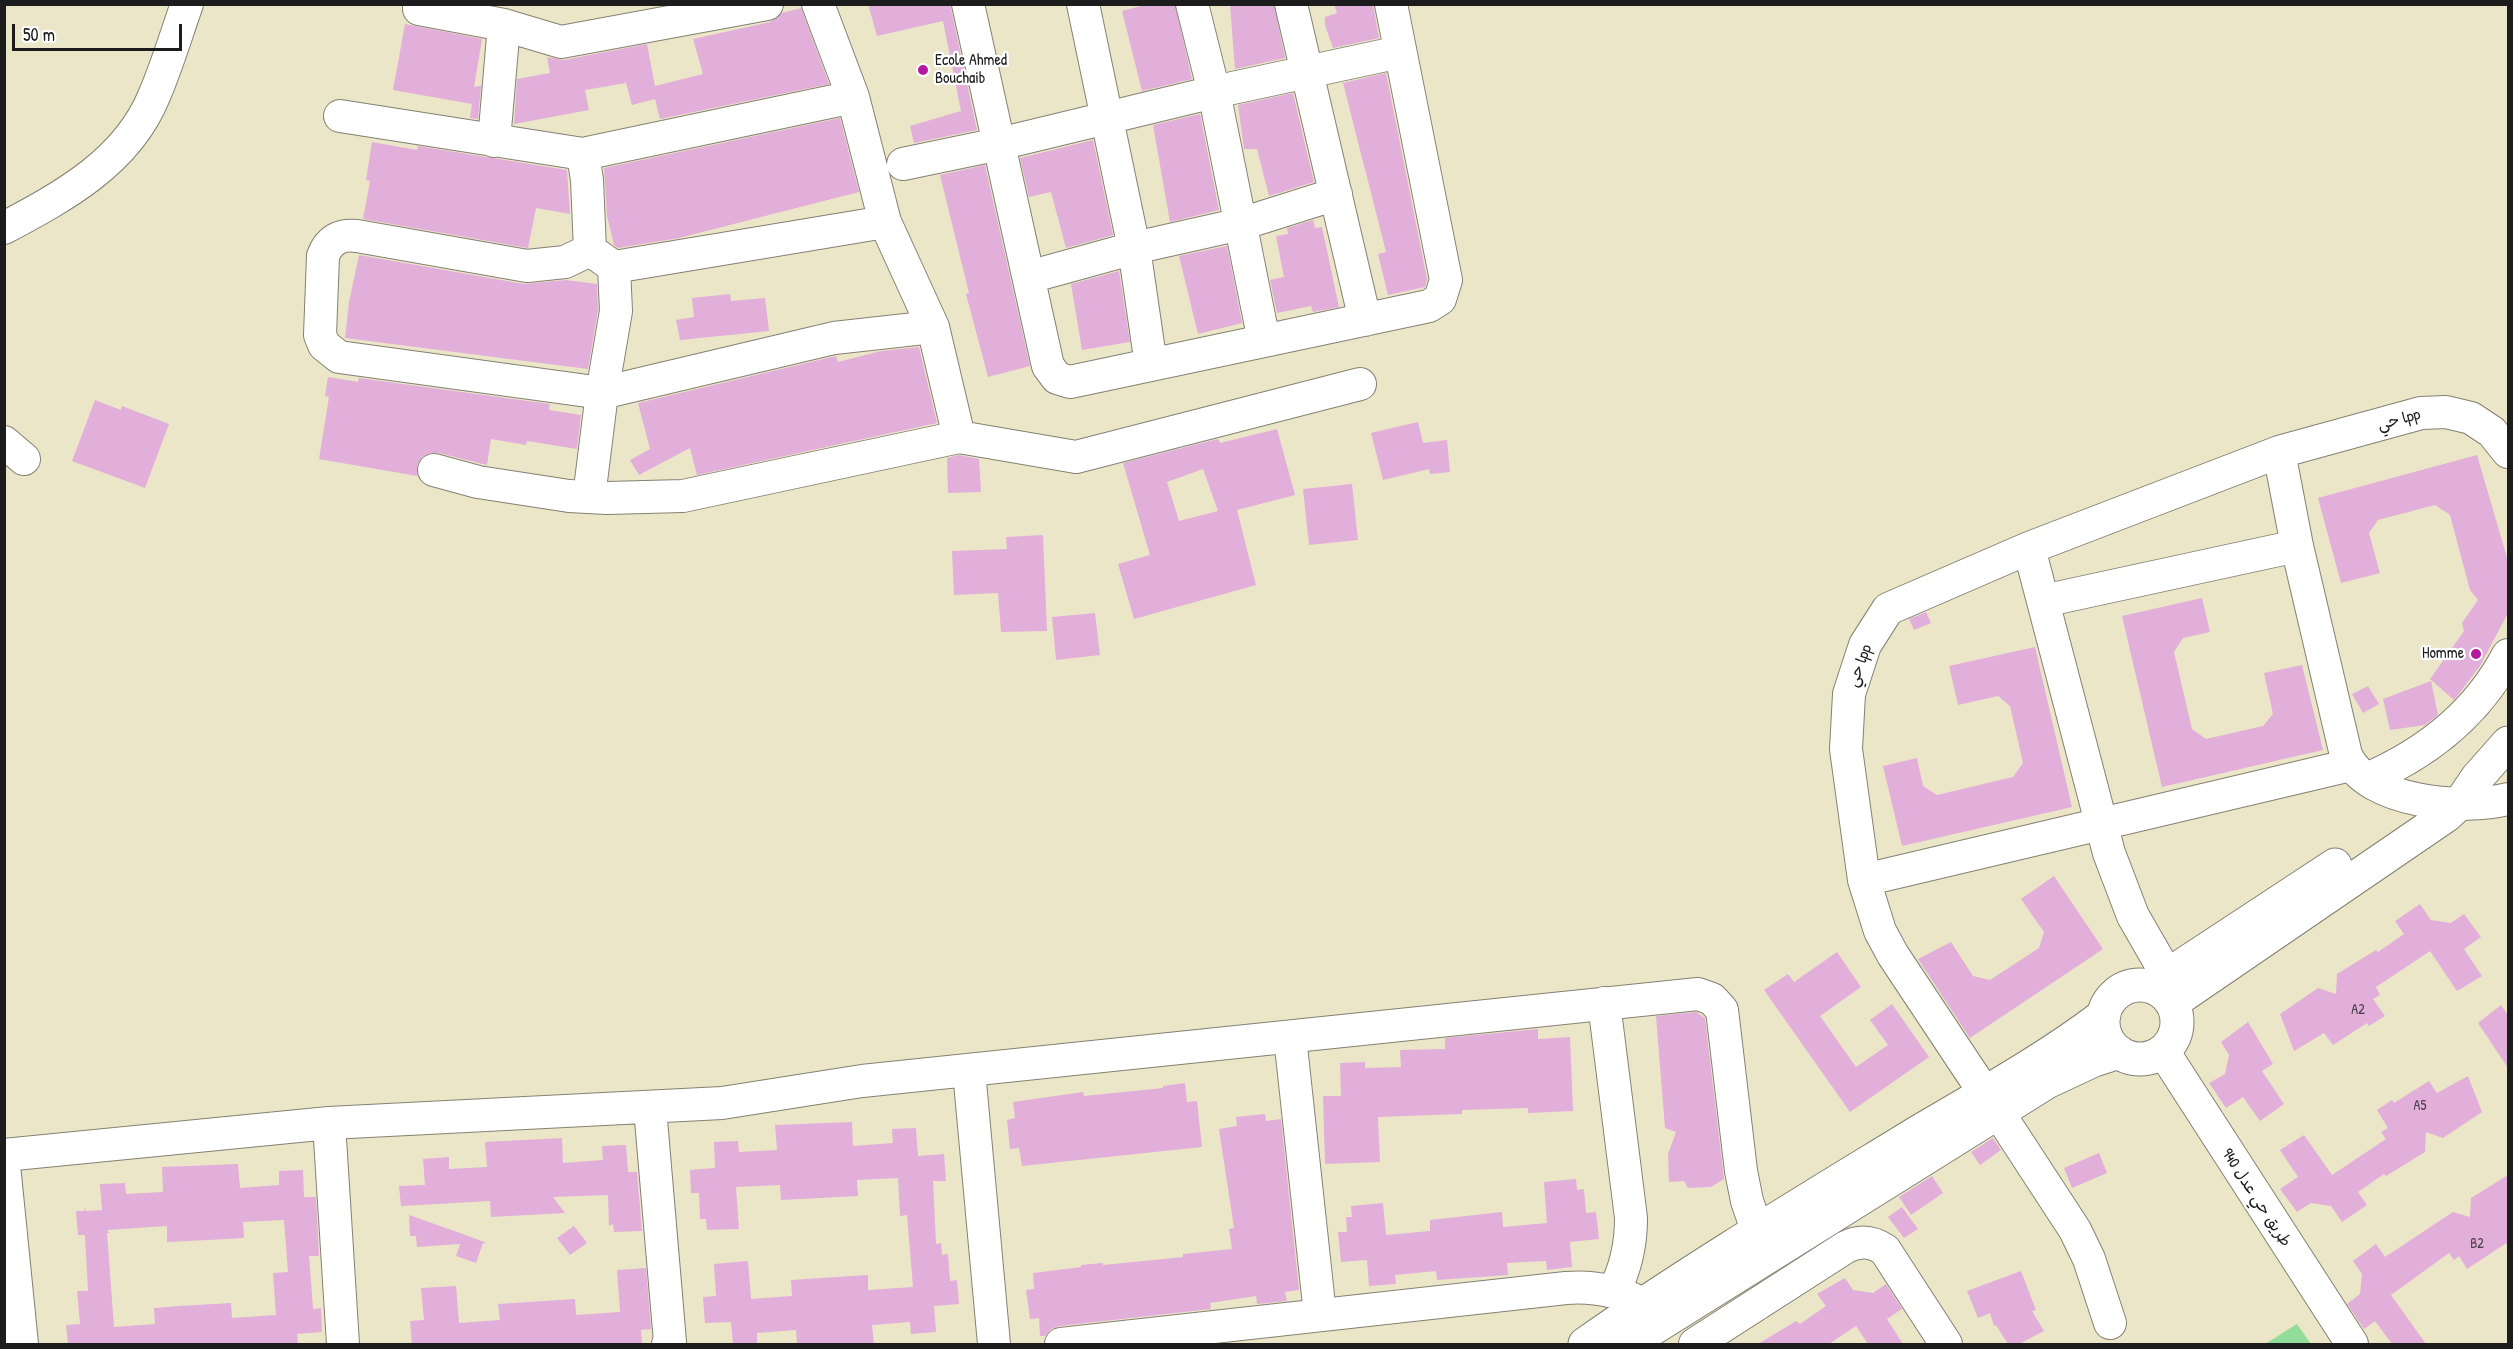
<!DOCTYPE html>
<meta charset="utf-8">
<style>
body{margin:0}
#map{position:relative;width:2513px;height:1349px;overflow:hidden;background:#ece6c8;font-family:"Patrick Hand",sans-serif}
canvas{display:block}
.frame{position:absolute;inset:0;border:6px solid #1c1c1c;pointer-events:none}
.scale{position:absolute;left:12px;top:24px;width:170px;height:27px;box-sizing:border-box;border:3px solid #1c1c1c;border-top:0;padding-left:8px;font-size:18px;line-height:21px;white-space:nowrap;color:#1c1c1c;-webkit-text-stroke:4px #fff;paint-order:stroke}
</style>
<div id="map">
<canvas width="2513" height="1349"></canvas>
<div class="frame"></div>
<div class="scale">50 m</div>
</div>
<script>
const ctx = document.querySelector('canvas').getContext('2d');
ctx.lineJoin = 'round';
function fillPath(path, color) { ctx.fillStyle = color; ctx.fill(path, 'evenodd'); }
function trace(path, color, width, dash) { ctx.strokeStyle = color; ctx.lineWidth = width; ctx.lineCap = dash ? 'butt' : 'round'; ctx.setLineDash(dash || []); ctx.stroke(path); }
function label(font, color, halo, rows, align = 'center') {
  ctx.font = font + ' "Patrick Hand","Playpen Sans Arabic",sans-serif'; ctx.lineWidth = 4.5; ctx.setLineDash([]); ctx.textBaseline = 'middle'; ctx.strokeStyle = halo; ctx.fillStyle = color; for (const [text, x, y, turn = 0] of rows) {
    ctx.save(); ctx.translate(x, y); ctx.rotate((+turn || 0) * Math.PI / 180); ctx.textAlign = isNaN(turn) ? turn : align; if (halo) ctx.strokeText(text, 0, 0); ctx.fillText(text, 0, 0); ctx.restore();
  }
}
fillPath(new Path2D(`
 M2297,1324L2311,1344H2265Z`), '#92dd99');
fillPath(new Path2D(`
 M868,4H950L977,130L914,143L910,126L961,111L943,21L877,36Z
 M1148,4H1175L1192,79L1142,91L1122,11Z
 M1230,4H1274L1285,58L1235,69Z
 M1334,4H1373L1379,38L1333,48L1325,25V17L1337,13Z
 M801,8L829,84L660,119L655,99L632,105L626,83L585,90L589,110L514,124L517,79L550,73L547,57L564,60L647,44L655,86L703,74L693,39L770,22L782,13Z
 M405,24L482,39L474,87L481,86L478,119L470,118L472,104L393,90Z
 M1386,73L1427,279L1425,287L1388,295L1378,254L1386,252L1343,83Z
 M1293,93L1314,182L1269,196L1257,149H1244L1238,105Z
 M1200,114L1219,210L1170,222L1153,125Z
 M840,118L859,192L679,238L618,248L614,245L607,216L604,168Z
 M1093,140L1113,235L1066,248L1051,192L1029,197L1020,158Z
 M372,142L417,150L418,146L567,170L570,214L536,208L528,248L363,219L370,181L366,180Z
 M985,165L1030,366L988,377L966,294L969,293L940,175Z
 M1313,220L1315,228L1322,227L1339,307L1313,312L1311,306L1277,313L1270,280L1284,277L1276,236L1288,234L1287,228Z
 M1227,246L1242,323L1198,334L1179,256Z
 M359,255L524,284L566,280L597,284L598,310L588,369L345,338L349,302Z
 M1119,271L1130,342L1082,350L1071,284Z
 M730,294L731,301L765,298L769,331L680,340L676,320L694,317L692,298Z
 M919,347L937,423L697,475L690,448L639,475L630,460L650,449L638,403L836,356L838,362L881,351Z
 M328,377L358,382L359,378L550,404L549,410L581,415L577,449L527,441L526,445L491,439L487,465L439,453H430L422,457L417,465V476L319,459L329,397L325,396Z
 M95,400L121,410L122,406L169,424L145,488L72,461Z
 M1418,422L1423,443L1447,440L1450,472L1430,474L1429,469L1383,480L1371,433Z
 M1277,429L1295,495L1237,510L1256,585L1134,619L1118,564L1150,555L1123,463L1218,439L1220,443ZM1203,469L1218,511L1179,521L1167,482Z
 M959,455L979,459L981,492L948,493L947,458Z
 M2477,455L2508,561V613L2480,666L2454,700L2430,679L2464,631L2462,623L2478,600L2470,590L2450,515L2435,505L2378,520L2369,533L2380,573L2341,583L2318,498Z
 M1352,484L1358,540L1309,545L1303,489Z
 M1043,535L1047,631L1001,632L998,593L954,595L952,551L1007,549L1006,537Z
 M2202,598L2210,632L2183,638L2174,652L2192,729L2206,739L2263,726L2273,714L2264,673L2302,665L2323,750L2162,787L2122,616Z
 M1926,612L1931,623L1914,630L1909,619Z
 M1095,613L1100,655L1056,660L1052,617Z
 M2035,647L2072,807L1902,846L1883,766L1917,758L1923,786L1937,795L2013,777L2023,763L2010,706L1998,696L1958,705L1949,666Z
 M2431,681L2438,715L2425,725L2390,730L2383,699Z
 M2368,686L2379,704L2363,713L2352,694Z
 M2054,876L2103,949L1970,1038L1918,959L1951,942L1973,976L1990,980L2039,948L2044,932L2021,899Z
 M2420,904L2431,920L2451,923L2464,914L2481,937L2464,949L2482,976L2457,991L2430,951L2376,987L2380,995L2373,999L2385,1016L2369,1026L2367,1023L2333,1045L2324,1033L2294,1051L2280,1014L2318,988L2336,994L2337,974L2376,950L2378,952L2404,934L2395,921Z
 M1837,952L1861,987L1820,1016L1856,1067L1888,1045L1870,1020L1892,1004L1929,1057L1850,1112L1764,990L1788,974L1794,982Z
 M2501,1005L2508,1015V1068L2478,1023Z
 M1696,1012L1705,1018L1724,1179L1711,1187L1688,1188L1684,1181L1669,1182L1668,1154L1676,1132L1665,1128L1656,1016Z
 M2248,1022L2273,1064L2262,1071L2284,1104L2260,1121L2243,1097L2226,1108L2209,1083L2225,1074L2229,1055L2221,1042Z
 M1538,1029V1039L1570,1037L1573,1111L1528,1113V1108L1462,1110V1114L1378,1117L1380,1162L1325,1164L1323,1096H1341L1340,1063L1365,1062V1068L1401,1067L1400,1050L1445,1049V1038Z
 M2468,1076L2482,1112L2443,1138L2426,1132L2425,1152L2386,1176L2384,1174L2358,1192L2367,1205L2342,1222L2331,1206L2311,1203L2297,1212L2280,1189L2298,1177L2280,1150L2304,1135L2332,1175L2386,1139L2381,1132L2388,1128L2377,1110L2392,1100L2394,1103L2429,1081L2437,1093Z
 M1185,1083L1187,1102L1197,1101L1202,1147L1022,1166L1019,1148L1010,1149L1007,1120L1015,1118L1013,1102L1083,1092L1084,1096L1163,1088V1086Z
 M1265,1114L1266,1121L1281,1119L1299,1290L1285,1292L1287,1301L1257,1304L1256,1296L1210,1303L1211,1309L1059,1326L1051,1329L1045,1336H1040L1039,1318L1030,1319L1026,1290L1034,1289L1033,1273L1081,1267V1265L1103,1263V1265L1183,1257V1254L1232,1249L1229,1229L1234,1228L1219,1129L1237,1126L1236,1117Z
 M852,1122L853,1146L893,1143L892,1129L916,1128L918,1156L944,1154L946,1181H933L936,1244L941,1243L942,1255L948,1254L950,1281L957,1280L959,1304L934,1306L936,1332L911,1334L910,1322L872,1325L874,1344H797L796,1330L757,1333V1344H733L731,1322L705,1323L703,1297L716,1296L714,1264L748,1261L751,1299L792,1296L791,1280L868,1275V1290L913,1287L907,1215L900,1216L898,1178L857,1180L858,1196L781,1200L780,1185L736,1187L739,1229L707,1230L706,1219H700L699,1193H691L690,1170L715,1168L714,1142L738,1141L739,1152L777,1150L775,1125Z
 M562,1138L563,1163L603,1160L602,1146L626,1145L628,1172H637L642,1231L614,1232L613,1224L609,1226L608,1195L553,1197L565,1213L491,1217L490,1201L401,1206L399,1186L425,1185L423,1159L449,1157V1169L487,1167L485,1142Z
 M1993,1138L2001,1150L1980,1165L1971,1152Z
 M2099,1153L2107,1173L2072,1188L2064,1168Z
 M238,1164L240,1188L279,1185V1171L303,1170L304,1197H316L319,1256H309L313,1309L321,1308L322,1332L297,1334L298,1344H68L66,1325L80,1324L77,1291H88L85,1235H78L76,1211H84V1208L86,1211L102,1210L100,1184L125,1183L126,1194L163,1192L162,1167ZM284,1220L288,1272L273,1273L276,1315L232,1318L231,1303L180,1306L154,1308L155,1324L114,1327L107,1233H110L107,1230L167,1226V1242L208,1240L244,1238L243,1222Z
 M2508,1175V1242L2467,1269L2459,1256L2454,1260L2449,1253L2391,1295L2426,1344H2392L2375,1321L2364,1329L2347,1304L2360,1294L2362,1274L2353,1261L2376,1244L2385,1257L2453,1212L2470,1217L2471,1198Z
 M1932,1176L1943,1193L1911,1215L1899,1197Z
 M1576,1179L1577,1190L1584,1189L1586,1213L1596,1212L1599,1239L1570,1242L1572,1267L1547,1270L1546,1261L1507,1263L1508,1275L1437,1280L1436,1271L1395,1275L1396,1284L1369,1286L1367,1260L1341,1262L1338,1232H1347L1346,1217H1352L1351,1206L1383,1203L1386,1235L1430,1231V1220L1502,1212L1503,1227L1547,1223L1544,1182Z
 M1902,1207L1918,1229L1904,1238L1888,1217Z
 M409,1215L460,1233L487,1243H483L476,1263L456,1256L460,1244L417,1247L416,1236H410Z
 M574,1226L587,1243L570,1255L557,1238Z
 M646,1268L651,1329L641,1330L642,1344H412L410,1321L424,1320L421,1288L456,1286L459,1323L500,1320L498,1304L575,1299L576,1315L620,1312L617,1270Z
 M2021,1271L2036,1310L2032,1311L2044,1331L2019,1344H2008L1996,1325L1994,1326L1990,1313L1978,1318L1967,1291Z
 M1845,1278L1853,1290L1873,1293L1886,1284L1902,1309L1887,1319L1903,1344H1868L1856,1326L1829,1344H1758L1796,1321L1800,1324L1826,1306L1817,1294Z`), '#e2aeda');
const minor = new Path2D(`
 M818,4L853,97L885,222L933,327L959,437L1076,457L1360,384
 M968,4L1048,366L1057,378L1070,382L1429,306L1440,299L1446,280L1391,4
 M1083,4L1134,248L1151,365
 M1192,4L1214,92L1264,341
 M1291,4L1365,320
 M419,9L504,25L561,42L767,4
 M340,116L583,154L853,97
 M494,141L504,25
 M583,154L587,180L590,250L614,267L616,311L602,393L589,497
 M903,164L999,144L1214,92L1400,52
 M4,228C64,196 127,162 154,96C167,66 176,35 187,4
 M590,250L565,262L527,266L357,236C340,234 329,240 323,256L320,335L324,345L339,357L602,393L834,338L933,327
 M614,267L885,222
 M1029,277L1134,248L1241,224L1336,194
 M4,442L24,459
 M2279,452L2297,546L2346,755C2368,804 2463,810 2508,799
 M434,470L478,482L569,496L607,498L683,496L959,437
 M2029,548L2109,853L2133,916L2167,975
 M2043,601L2297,546
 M2367,779C2427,753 2477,714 2508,655
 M1864,880L2351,765
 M1604,1003L1631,1218C1631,1245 1626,1268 1614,1291
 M1290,1037L1320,1314
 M2163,1051L2352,1344
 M969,1071L994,1344
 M1984,1092L1893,955L1880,931L1864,880L1846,749L1849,694L1865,645L1888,609L2029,548L2279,452L2421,413L2446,412L2471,418L2492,432L2508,452
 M650,1108L670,1342L668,1344
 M1998,1112L2075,1230L2089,1259L2110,1323
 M329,1123L343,1344
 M4,1155L329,1123L722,1103L862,1081L1698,994L1712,999L1722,1010L1741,1171L1747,1201L1757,1230
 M4,1165L22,1344
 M1061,1344L1566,1288C1593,1286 1618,1290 1642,1304
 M1695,1344L1846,1247C1860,1240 1872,1241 1885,1250L1946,1344`);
const major = new Path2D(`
 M2103 1022a37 37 0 1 1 74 0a37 37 0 1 1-74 0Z
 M2151,986L2335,865
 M2172,1003L2447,815L2460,803L2477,778L2508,743
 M1585,1344C1692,1269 1804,1202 1915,1134C1979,1096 2045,1060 2104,1015
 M1628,1344L2047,1082L2094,1060L2119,1052`);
trace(minor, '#848172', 34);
trace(major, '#848172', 35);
trace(minor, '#fff', 32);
trace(major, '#fff', 33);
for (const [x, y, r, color] of [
 [923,70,6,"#b5179e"],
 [2476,654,6,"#b5179e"]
]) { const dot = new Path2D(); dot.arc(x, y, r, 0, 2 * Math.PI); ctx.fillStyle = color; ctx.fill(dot); trace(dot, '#fff', 2); }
label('14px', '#4e404c', null, [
 ["A2",2358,1010],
 ["A5",2420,1106],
 ["B2",2477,1244]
]);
label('16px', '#1c1c1c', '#fff', [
 ["Ecole Ahmed",935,61],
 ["Bouchaib",935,79],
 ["Homme",2464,654,"right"]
], 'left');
label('16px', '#1c1c1c', '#fff', [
 ["حي lpp",2399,420,-15],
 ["حي lpp",1860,666,-70],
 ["طريق حي عدل 940",2256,1198,57]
]);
</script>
